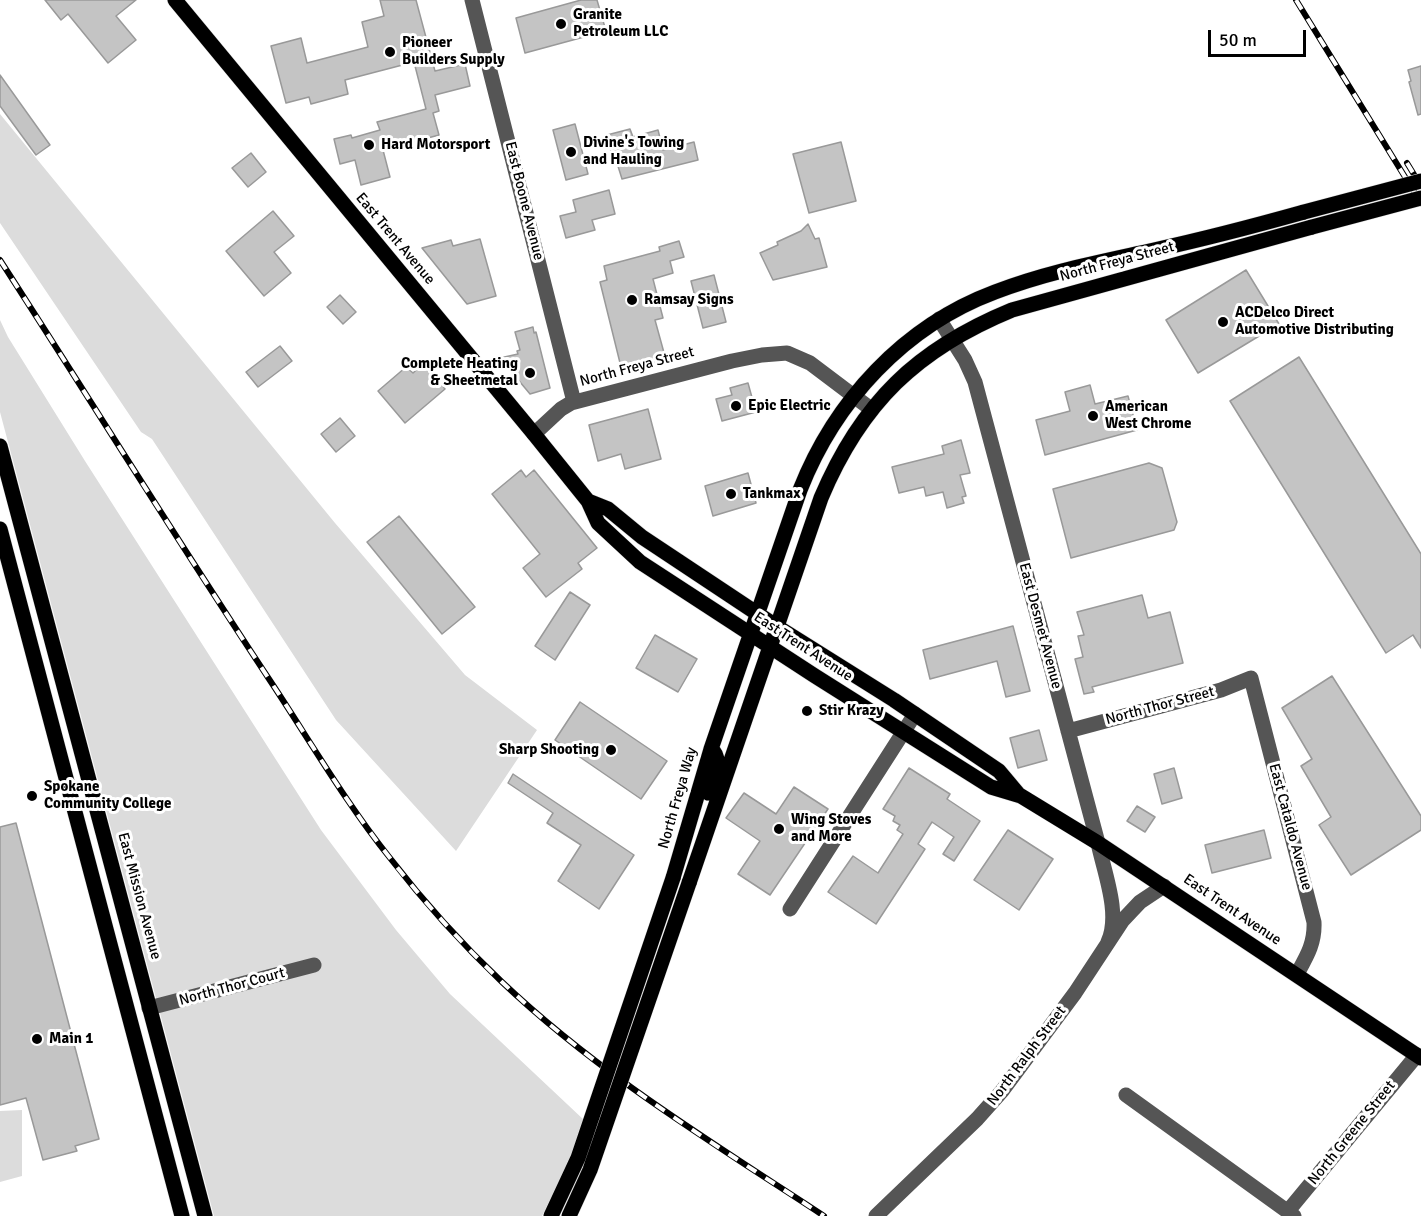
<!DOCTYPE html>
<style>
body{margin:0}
#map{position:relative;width:1421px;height:1216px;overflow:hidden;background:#fff;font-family:Signika,sans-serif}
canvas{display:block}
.scale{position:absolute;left:1208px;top:30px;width:98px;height:27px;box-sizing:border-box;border:3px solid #000;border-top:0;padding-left:8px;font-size:18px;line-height:21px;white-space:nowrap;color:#000;-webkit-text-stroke:4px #fff;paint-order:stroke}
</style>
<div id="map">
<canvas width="1421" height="1216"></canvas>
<div class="scale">50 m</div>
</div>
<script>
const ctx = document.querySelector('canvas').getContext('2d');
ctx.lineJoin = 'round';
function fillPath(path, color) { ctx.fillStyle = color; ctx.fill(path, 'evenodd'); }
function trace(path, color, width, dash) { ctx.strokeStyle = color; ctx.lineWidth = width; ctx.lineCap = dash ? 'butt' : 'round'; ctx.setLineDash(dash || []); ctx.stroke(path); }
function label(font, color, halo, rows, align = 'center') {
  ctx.font = font + ' Signika,sans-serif'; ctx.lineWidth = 6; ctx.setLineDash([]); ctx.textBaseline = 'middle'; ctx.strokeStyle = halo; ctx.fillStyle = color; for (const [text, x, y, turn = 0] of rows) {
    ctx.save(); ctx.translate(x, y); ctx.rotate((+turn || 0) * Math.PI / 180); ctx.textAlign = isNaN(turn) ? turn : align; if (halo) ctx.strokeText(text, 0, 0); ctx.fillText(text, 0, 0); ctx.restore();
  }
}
fillPath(new Path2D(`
 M0,114L335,523L465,675L537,730L456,851L336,720L152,439L141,432L0,223Z
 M0,320L8,337L85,461L321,830L396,930L450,994L584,1120L566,1168L542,1216H214L0,412Z
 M22,1110V1176L0,1182V1111Z`), '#dcdcdc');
const building = new Path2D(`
 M45,0H136L116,16L136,40L108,63L68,14L61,20Z
 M380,0H416L435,71L465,64L470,86L435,95L439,111L433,113L439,135L383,150L390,177L361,185L355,160L340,164L334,139L351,135L352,138L380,130L377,122L426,109L414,62L345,80L348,94L311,104L309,97L286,103L271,46L301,38L307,63L368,47L362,22L384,16Z
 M581,0H597L606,31L525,53L516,18Z
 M1421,66V114L1418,115L1409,82L1411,81L1408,70Z
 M0,75L50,145L36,155L0,106Z
 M575,124L588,174L566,180L553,130Z
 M630,129L633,137L658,130L663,150L694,142L698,160L622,179L617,163L614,164L607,135Z
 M841,142L856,201L809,213L793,154Z
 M251,153L266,172L248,187L232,168Z
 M609,190L615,214L592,220L595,230L566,238L560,216L576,212L573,200Z
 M273,211L294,236L274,252L291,273L264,296L226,251Z
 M808,224L815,239L819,238L827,267L773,280L760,253L778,245L777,242L801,231Z
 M480,239L496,296L467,304L422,248L451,240L453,246Z
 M679,241L684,257L670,261L673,273L653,279L663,318L655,320L666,360L622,371L600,282L607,280L604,266L660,251L659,247Z
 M1246,270L1279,324L1198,373L1166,320Z
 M714,275L726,322L703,328L691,281Z
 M340,295L356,312L343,324L327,307Z
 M533,327L534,333L536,332L550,388L530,394L500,358L518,354L517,351L520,350L515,332Z
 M280,346L292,361L258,387L246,372Z
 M1299,357L1421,554V648L1413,635L1386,653L1230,401Z
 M424,363L445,389L405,423L378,391L406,367L413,373Z
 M748,383L756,412L722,421L716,399L732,395L730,388Z
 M1090,385L1095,404L1128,396L1137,430L1045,455L1036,420L1070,411L1065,392Z
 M648,409L661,459L625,469L621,454L598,461L589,425Z
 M340,418L355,436L336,452L321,434Z
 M961,440L970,473L960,475L966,496L962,497L964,503L947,508L943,492L926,496L924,487L899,493L892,467L944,454L942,446Z
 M1149,463L1162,468L1177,522L1174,530L1071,558L1053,489Z
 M521,470L526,477L534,470L597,548L578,563L582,569L546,597L523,568L540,554L492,494Z
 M748,473L756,503L713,516L705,486Z
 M399,516L475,607L442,634L367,542Z
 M570,592L590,605L555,660L535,646Z
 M1142,595L1148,618L1170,612L1183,663L1092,687L1094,692L1084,694L1075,659L1083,657L1078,636L1084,635L1077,612Z
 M1013,626L1030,691L1006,697L997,661L930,679L923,650Z
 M655,635L697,659L678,692L636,668Z
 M1332,676L1421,816V830L1351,875L1319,825L1331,817L1301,766L1312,759L1282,708Z
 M580,702L667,761L641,799L555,740Z
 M1039,730L1047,760L1018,768L1010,738Z
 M909,768L950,794L947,799L980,821L954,861L943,854L954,837L932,822L918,844L925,849L876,924L828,892L853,856L878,873L903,834L897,830L900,825L893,821L895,816L883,809Z
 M1174,768L1182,798L1162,804L1154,774Z
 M513,774L634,855L599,909L558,881L581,845L547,823L553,813L508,783Z
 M794,787L828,809L770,895L738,874L760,841L726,818L744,793L776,814Z
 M1137,806L1155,817L1145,832L1127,821Z
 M16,823L99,1139L75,1146L77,1151L43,1160L26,1098L0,1105V827Z
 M1008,830L1053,859L1019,910L974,880Z
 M1264,830L1271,858L1212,873L1205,845Z`);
fillPath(building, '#c4c4c4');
trace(building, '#999', 1.5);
const major = new Path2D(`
 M175,0L534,434L588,501L598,523L640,562L815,676L991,787L1021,796L1098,843L1421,1058
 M0,446L205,1216
 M588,501L608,509L642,537L776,626L894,700L999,771L1020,796
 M0,529L182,1216
 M708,793C713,780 724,759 711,749
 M673,878L711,749L800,490C835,401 904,326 995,292C1047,272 1100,262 1154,250C1204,239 1254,226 1304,212
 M689,883L821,498C861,403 917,349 1012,310L1312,227`);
trace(major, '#dbdbdb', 16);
trace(new Path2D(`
 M472,0L574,402
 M939,319L965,360L975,382L1098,843C1104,872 1121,914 1108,942
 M534,434L561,409L571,403L732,361L762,355L787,353L810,363L871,409
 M1068,731L1221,690L1251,678L1314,922C1315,943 1307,956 1297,974
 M790,909L915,714
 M149,1008L314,965
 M1126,1095L1294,1216
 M1288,1211L1417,1055
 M876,1216L977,1119L1002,1091L1075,993L1123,920L1140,902L1164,886`), '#555', 15);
trace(major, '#000', 15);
const rail = new Path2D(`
 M1296,0L1421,203
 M1407,163L1421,186
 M0,260C91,401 179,543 271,682C310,741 346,803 390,858C424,902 462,944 502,982C599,1074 713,1143 824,1216`);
trace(rail, '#000', 6);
trace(rail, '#fff', 4, [11]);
const majorBridge = new Path2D(`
 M1304,212L1421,181
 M1312,227L1421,198
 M551,1216L578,1158L673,878
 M569,1216L590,1170L689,883`);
trace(majorBridge, '#dbdbdb', 16, []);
trace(majorBridge, '#000', 15);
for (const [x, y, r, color] of [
 [561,24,6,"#000"],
 [390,52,6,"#000"],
 [369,145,6,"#000"],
 [571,152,6,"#000"],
 [632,300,6,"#000"],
 [1223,322,6,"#000"],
 [530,373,6,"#000"],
 [736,406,6,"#000"],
 [1093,416,6,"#000"],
 [731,494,6,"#000"],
 [807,711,6,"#000"],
 [611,750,6,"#000"],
 [32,796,6,"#000"],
 [779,829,6,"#000"],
 [37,1039,6,"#000"]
]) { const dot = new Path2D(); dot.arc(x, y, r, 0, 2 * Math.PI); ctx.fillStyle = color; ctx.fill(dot); trace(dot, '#fff', 2); }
label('bold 15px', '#000', '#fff', [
 ["Granite",573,15],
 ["Petroleum LLC",573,32],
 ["Pioneer",402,43],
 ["Builders Supply",402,60],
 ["Divine's Towing",583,143],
 ["and Hauling",583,160],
 ["Hard Motorsport",381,145],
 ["Ramsay Signs",644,300],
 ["ACDelco Direct",1235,313],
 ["Automotive Distributing",1235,330],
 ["Complete Heating",518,364,"right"],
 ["& Sheetmetal",518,381,"right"],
 ["Epic Electric",748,406],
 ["American",1105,407],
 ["West Chrome",1105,424],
 ["Tankmax",743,494],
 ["Stir Krazy",819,711],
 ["Sharp Shooting",599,750,"right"],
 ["Spokane",44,787],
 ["Community College",44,804],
 ["Wing Stoves",791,820],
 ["and More",791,837],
 ["Main 1",49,1039]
], 'left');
label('15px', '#000', '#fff', [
 ["East Boone Avenue",524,201,76],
 ["East Trent Avenue",395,239,50],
 ["North Freya Street",1117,262,-15],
 ["North Freya Street",637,367,-15],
 ["East Desmet Avenue",1040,626,75],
 ["East Trent Avenue",803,647,33],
 ["North Thor Street",1160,706,-15],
 ["North Freya Way",678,798,-74],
 ["East Cataldo Avenue",1290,827,75],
 ["East Mission Avenue",139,896,75],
 ["East Trent Avenue",1232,910,34],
 ["North Thor Court",232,987,-15],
 ["North Ralph Street",1027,1056,-53],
 ["North Greene Street",1352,1133,-51]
]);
</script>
